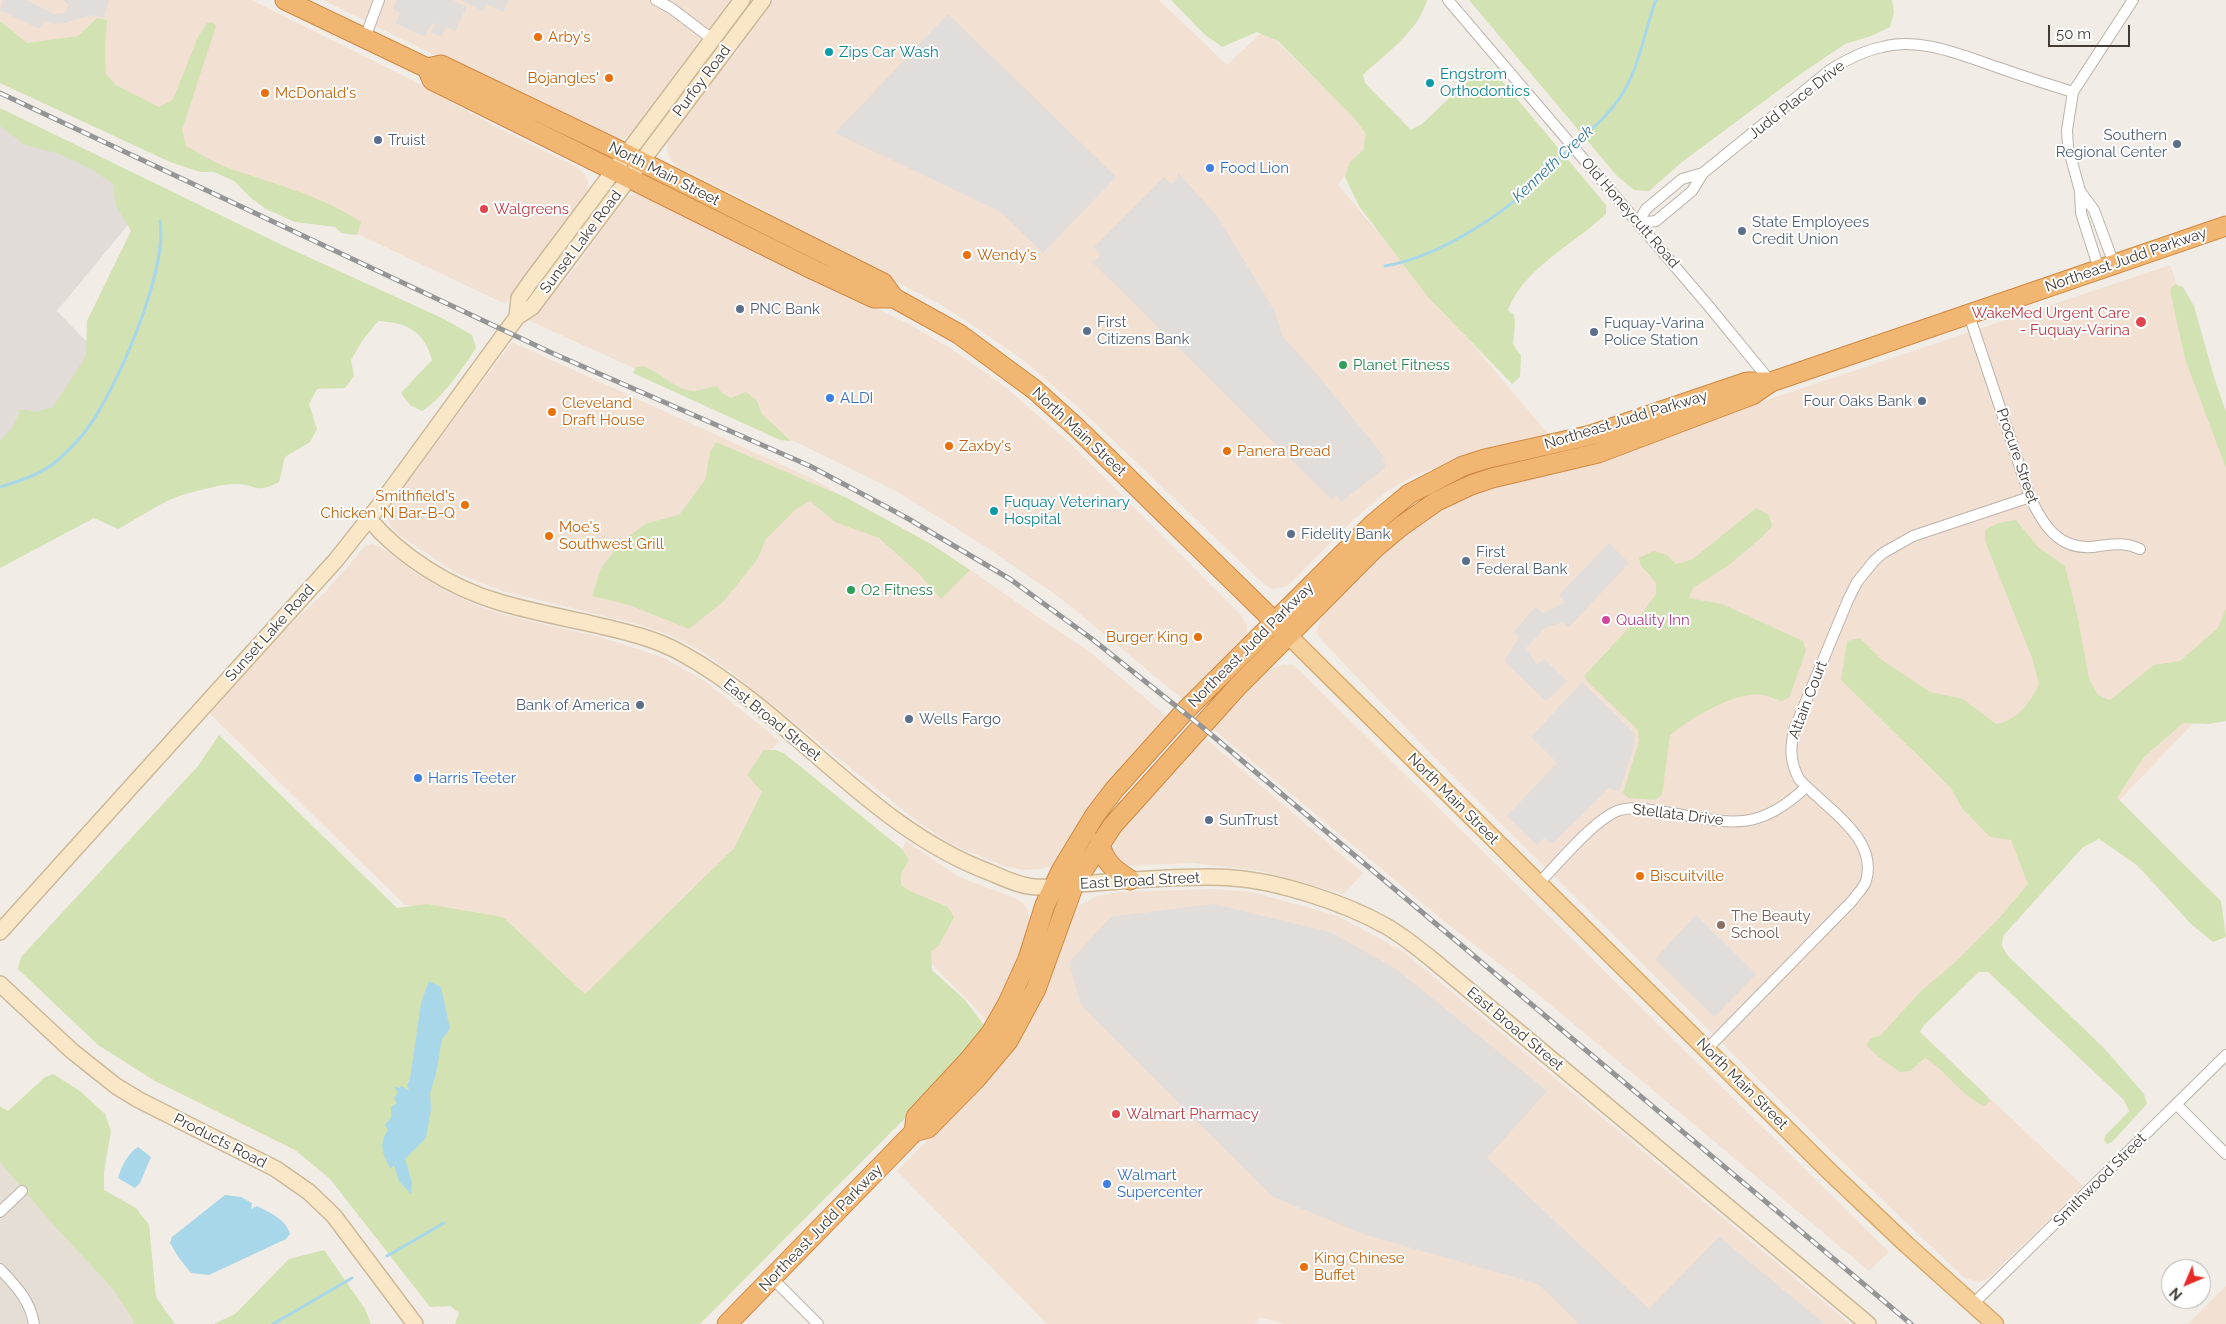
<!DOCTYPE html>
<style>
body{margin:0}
#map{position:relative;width:2226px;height:1324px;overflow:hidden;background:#f1ece6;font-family:Raleway,sans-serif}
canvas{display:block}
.north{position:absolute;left:2161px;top:1259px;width:50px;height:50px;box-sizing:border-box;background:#fff;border:1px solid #b4b1af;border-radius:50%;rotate:225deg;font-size:14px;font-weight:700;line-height:20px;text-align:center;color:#433c36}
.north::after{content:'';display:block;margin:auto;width:18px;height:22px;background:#e72c28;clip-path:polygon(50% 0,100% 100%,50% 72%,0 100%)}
.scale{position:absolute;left:2048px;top:25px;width:82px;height:22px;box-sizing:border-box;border:2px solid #433c36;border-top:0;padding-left:6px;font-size:15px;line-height:18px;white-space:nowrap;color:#433c36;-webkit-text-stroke:4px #fff;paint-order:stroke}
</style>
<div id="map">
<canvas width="2226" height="1324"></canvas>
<div class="north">N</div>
<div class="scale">50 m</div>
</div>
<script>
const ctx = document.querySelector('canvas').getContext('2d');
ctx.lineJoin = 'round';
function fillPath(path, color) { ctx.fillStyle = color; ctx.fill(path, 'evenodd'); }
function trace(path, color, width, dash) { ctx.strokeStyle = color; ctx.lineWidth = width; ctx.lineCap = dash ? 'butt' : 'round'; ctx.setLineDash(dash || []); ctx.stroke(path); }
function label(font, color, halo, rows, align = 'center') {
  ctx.font = font + ' Raleway,sans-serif'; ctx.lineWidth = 4; ctx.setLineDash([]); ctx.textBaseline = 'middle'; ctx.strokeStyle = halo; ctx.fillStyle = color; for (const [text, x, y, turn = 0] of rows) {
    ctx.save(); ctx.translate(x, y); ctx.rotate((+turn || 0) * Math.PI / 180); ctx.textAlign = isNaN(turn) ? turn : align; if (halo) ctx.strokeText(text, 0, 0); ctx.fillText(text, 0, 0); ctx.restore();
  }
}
fillPath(new Path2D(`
 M0,1162L6,1168L155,1324H0Z`), '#e5ded5');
fillPath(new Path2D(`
 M0,0H251L402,75L500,129L577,167L586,176L588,183L587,193L505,304L0,64Z
 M323,0H732L634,131L621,141L483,79Z
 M774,0H1159L1227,65L1264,30L1375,136L1338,185L1549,435L1480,450L1414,476L1390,489L1354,519L1288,586L1273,589L1266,586L1077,406L1023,360L965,320L934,301L846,257L757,206L678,167L670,159L667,151L668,141L673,132L711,81L735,54Z
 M638,193L907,323L948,347L1003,385L1071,444L1241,615L1247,626V635L1242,644L1186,702L1064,601L991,550L896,491L802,445L528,320L568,277L622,203L629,196Z
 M2170,265L2226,421V689L1908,1021L2083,1186L1989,1278L1978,1282L1965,1278L1957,1271L1826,1146L1434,757L1328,647L1319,637L1316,630L1323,616L1397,542L1440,509L1463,499L1494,487L1613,458L1773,398Z
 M512,342L811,478L970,570L1091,653L1169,718L1058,861L1052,866L1039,869L1022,870L1004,866L953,845L919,823L735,675L703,652L670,635L637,624L502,591L456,573L399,535L390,525L387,517V509Z
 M373,544L382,548L414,572L447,592L478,606L505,615L600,637L662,657L702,679L780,741L747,774L762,792L734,848L585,994L503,917L405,905L208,712L276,638L326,591L366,545Z
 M1283,664L1293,665L1300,671L1889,1252L1869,1271L1533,990L1444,921L1213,729L1267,671Z
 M1205,738L1363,873L1344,894L1261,871L1193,863L1129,866L1116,856L1113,850V840L1118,829Z
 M906,841L957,876L1015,898L1022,902L1028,910L1030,930L1011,983L988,1021L924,956L889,880Z
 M1214,889L1252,892L1338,916L1404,952L1850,1324H1284L1261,1317L1254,1324H1047L897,1171L991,1075L1010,1052L1074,908L1095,897L1116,892Z
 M2226,1286V1324H2188Z`), '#f2e1d3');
fillPath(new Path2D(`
 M0,119L155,192L57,311L103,359L0,474Z`), '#e1dcd8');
fillPath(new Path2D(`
 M1171,0H1427C1418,32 1386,53 1363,75L1365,83L1411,130L1422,124L1481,68L1492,69L1606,205V214C1574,244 1524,268 1508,310L1514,315L1515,324L1513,344L1521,356L1520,377L1512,384L1428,297L1359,206L1345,177L1350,162L1363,150L1366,134L1355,119L1278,41L1257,32L1222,47L1204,34Z
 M1469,0H1892L1894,12L1890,27L1871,36L1845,44L1802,73L1682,162L1649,191L1634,190L1617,176Z
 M97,18L107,20L105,48L106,74L116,85L159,107L171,101L174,97L198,37L207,23L212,22L216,26L182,130L186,146C201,154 216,164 231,169C275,184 322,196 361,222L357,235L341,233L335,227L295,222L266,209L251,198L234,181L214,172H200L170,162L0,83V21L27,43L78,36Z
 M0,108L284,246L442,318L472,335L476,348C463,368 442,399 422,411L410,405L401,393L432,360C424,331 408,323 378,321L362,341L351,360L354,376L345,388L317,389L309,404L317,429L310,442L285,457L279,482C254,495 258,484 235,484C222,484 206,489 193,492C165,498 143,516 118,529L94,518L0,568V440L13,427L21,409L36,412L53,407L86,356L87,321L131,231L116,206L113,184L93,170L60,154L25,145L0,126Z
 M2175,284L2183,287L2194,306L2214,377L2226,412V468L2185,359L2170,290Z
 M642,366C659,371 676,390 693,391C700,391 709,387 717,386L722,393L731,398L746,392L757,401L762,414L791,441L780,440L633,373L636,367Z
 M716,442L847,498L931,544L970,570L941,599L919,574L879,538L835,522L810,501L795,510L766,539L757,560L724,601L689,629L629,605L592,596L601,568L621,542L647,523L679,515L705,480L710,452Z
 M1756,508L1769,515L1772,526L1762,537L1729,565L1693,588L1689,598L1722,604L1803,641L1806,651L1789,698L1781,701C1775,699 1769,696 1763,695C1736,690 1690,719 1670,735L1662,795L1655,800L1629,798L1623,793L1639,741L1638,730L1590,684L1584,676L1640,616L1656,594V582L1641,566L1639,558L1653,551L1667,555L1676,564L1693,559Z
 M2016,520L2038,547L2065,566L2078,618L2089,679L2098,695L2110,700L2154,665L2180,661L2218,628L2226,609V721L2208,724L2183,723L2143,758L2117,798L2221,901L2226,937L2213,942L2191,924L2138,866L2099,839L2083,847L2003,936L2002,946L2008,956L2104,1048L2144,1094L2147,1104L2112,1142L2107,1144L2104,1140L2106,1135L2129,1111L2124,1100L1988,972H1979L1924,1025L1920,1032L1985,1094L1990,1101L1984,1106C1961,1096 1947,1071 1925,1058L1910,1071L1900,1072C1889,1063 1874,1056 1866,1044L1873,1037L1880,1036L1921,991L1953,964L2000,917L2028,884L2011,840L1990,837L1961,807L1951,788L1841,680L1847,641L1860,638L1882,660L1930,692L1963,699L1996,724C2018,720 2030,703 2039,684L2032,658L1985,541V530L1998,523Z
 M219,735L397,908L427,904L503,917L585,994L734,848L762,792L747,775L764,750H776L785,754L902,849L909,860L901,874V885L910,891L948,907L954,917L938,947L931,951L932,970L965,1000L987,1029L932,1091L700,1324H455L459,1313L450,1306L430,1307L330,1179L295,1150L155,1081L98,1045L18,969L21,957L198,766Z
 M53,1074L80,1091L105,1114L111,1131L104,1172V1190L136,1208L149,1225L156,1297L175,1324H133L134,1321L114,1290L51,1222L0,1162V1106L8,1111L45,1077Z
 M324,1250L365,1309L371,1324H214L235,1314L289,1259Z`), '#d3e2b2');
fillPath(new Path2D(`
 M3,0H26L54,14L64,13L69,5L63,0H109L104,18L91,15L65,23L53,24L44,21L39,29L0,10Z
 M397,0H453L467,7L455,31L446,27L441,37L431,32L435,24L432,23L425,37L395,23L400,13L393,9Z
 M460,0H509L503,12L487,4L483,11Z
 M948,14L1116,177L1043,253L1001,212L835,133Z
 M1178,173L1217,216L1274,310L1283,337L1315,372L1386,459L1382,460L1386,467L1341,502L1337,496H1335L1332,500L1090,260L1094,261L1099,257V253L1094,247L1164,177L1170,183L1174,182L1178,178Z
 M1609,543L1629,563L1569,627L1563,622L1545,628L1526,648L1537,665L1544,659L1567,681L1546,701L1504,661L1519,638L1513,632L1536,607L1543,613L1565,602L1559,595Z
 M1582,682L1634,733L1635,743L1619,792L1609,788L1552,844L1544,838L1537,845L1507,816L1557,763L1531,737Z
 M1213,904L1330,932L1396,969L1547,1091L1487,1158L1649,1309L1719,1237L1825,1324H1579L1538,1284L1366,1235L1273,1197L1081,1005L1069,962L1111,917Z
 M1696,915L1756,974L1714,1017L1655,959Z`), '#e0dddb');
fillPath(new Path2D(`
 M429,981L441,987L450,1029L442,1039L436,1074L430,1093L431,1109L426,1138L405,1159L412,1182L411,1194L399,1181L394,1165L391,1169C383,1156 378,1143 388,1130L385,1125L391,1118V1107L397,1103L394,1098L398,1093L394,1086L399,1088L401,1086L409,1090L407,1085L410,1079L421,1003Z
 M138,1147L151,1157L140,1183L135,1188L118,1178C122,1166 127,1154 138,1147Z
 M225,1195L241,1197L252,1203L251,1209L257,1206C270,1213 286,1219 290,1234L286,1239L209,1275L191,1273L179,1258L170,1243L172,1237Z`), '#a7d7e9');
trace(new Path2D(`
 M1385,266C1438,257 1497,218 1536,183C1545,175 1552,166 1560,158C1584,135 1611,116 1627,86C1641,59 1645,29 1656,0
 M0,487C20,481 42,474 58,460C68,451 79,440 87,429C117,389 168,270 160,221
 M387,1256L444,1223
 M273,1324L352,1278`), '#a7d7e9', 3);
const street = new Path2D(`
 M656,0L671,8L712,39
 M1448,0L1707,304L1771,382
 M365,38L379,0
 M2080,191L2094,210L2114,264
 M1638,223L1656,221L1692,191L1703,173L1830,70C1846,60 1863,51 1882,47C1921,37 1961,55 1997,67C2022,76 2047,84 2073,92
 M1638,223L1646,209L1682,179L1703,173
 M2099,269L2081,213L2080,191L2068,147L2067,130L2073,92L2133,0
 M1969,315L2030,497C2044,527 2061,553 2099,546C2115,544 2125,542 2140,549
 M1539,883C1557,865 1596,817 1620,810C1634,806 1650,810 1665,812C1727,822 1756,835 1806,787
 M1707,1049L1852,901C1856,895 1864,888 1866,881C1879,837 1824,807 1799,779C1790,762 1790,748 1794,730L1848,600L1857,582L1874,561L1883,553L1913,536L2030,497
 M2176,1104L2226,1154
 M0,1212L22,1191
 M0,1269C16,1286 30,1300 34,1324
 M772,1278L818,1324
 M1972,1305L2226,1055`);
const secondary = new Path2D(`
 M517,317L519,298L531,281L742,0
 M369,519C401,557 451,588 499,602C529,611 561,617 592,624C623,631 655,638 683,654C793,715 869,827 989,872C1001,877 1015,884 1028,886C1041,889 1057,886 1070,885C1090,883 1110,882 1130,880C1163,879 1198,875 1232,878C1278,881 1345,903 1386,926C1403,936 1418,948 1434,961L1868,1324
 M0,932L336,560L382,502L517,317L532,307L763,0
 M0,984L72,1051L116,1086L139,1100L276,1169L309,1192L334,1216L415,1324`);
const primary = new Path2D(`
 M1289,636L1830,1172L1907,1245L1995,1324`);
const highway = new Path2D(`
 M285,0L427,68L432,80L814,270L874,298H894
 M427,68L441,65L610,146L883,283L894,298L959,334L1035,390L1077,428L1282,629
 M1100,842C1103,862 1115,870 1130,880
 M914,1132L916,1117L969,1060L991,1033L1008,1003L1028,959L1045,905L1061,871L1095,815L1114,790L1184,712L1373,524L1409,494L1463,466L1485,459L1591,435L1747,382H1771
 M727,1324L914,1132L928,1128L976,1079L1008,1041L1036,989L1074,884L1113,825L1238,686L1374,549L1400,527L1437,501L1471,485L1492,478L1598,453L1752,395L1771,382L2226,226`);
trace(street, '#bcb3aa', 12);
trace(secondary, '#cdb999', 18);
trace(primary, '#d8aa6d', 19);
trace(highway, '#cf8943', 21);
trace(street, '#fff', 10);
trace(secondary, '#f9e7c8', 15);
trace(primary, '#f5d09b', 16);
trace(highway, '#f1b672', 19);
const rail = new Path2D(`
 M0,93L552,353L810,466L907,518L1010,579L1092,639L1201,726L1911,1324`);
trace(rail, '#959595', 5);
trace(rail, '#fff', 3, [9]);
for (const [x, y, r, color] of [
 [538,37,5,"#e8710a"],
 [829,52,5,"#0f9aa8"],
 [609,78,5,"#e8710a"],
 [1430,83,5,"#0f9aa8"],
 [265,93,5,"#e8710a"],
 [378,140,5,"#5c6f8a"],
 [2177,144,5,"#5c6f8a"],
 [1210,168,5,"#3f7fe0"],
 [484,209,5,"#e0444e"],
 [1742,231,5,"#5c6f8a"],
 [967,255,5,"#e8710a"],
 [740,309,5,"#5c6f8a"],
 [2141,322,6,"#e0444e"],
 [1087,331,5,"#5c6f8a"],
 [1594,332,5,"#5c6f8a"],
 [1343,365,5,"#2e9e5b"],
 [830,398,5,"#3f7fe0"],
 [1922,401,5,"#5c6f8a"],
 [552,412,5,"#e8710a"],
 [949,446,5,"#e8710a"],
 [1227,451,5,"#e8710a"],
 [465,505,5,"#e8710a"],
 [994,511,5,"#0f9aa8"],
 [1291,534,5,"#5c6f8a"],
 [549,536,5,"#e8710a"],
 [1466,561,5,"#5c6f8a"],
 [851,590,5,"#2e9e5b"],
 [1606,620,5,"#d1479c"],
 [1198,637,5,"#e8710a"],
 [640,705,5,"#5c6f8a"],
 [909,719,5,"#5c6f8a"],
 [418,778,5,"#3f7fe0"],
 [1209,820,5,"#5c6f8a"],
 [1640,876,5,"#e8710a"],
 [1721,925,5,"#8d6e63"],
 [1116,1114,5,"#e0444e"],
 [1107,1184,5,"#3f7fe0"],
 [1304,1267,5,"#e8710a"]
]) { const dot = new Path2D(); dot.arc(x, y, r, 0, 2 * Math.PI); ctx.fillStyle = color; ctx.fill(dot); trace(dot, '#fff', 2); }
label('15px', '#c56008', '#fff', [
 ["Arby's",548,37],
 ["Bojangles'",599,78,"right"],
 ["McDonald's",275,93],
 ["Wendy's",977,255],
 ["Cleveland",562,403],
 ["Draft House",562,420],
 ["Zaxby's",959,446],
 ["Panera Bread",1237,451],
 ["Smithfield's",455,496,"right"],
 ["Chicken 'N Bar-B-Q",455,513,"right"],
 ["Moe's",559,527],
 ["Southwest Grill",559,544],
 ["Burger King",1188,637,"right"],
 ["Biscuitville",1650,876],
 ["King Chinese",1314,1258],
 ["Buffet",1314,1275]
], 'left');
label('15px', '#0d838f', '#fff', [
 ["Zips Car Wash",839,52],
 ["Engstrom",1440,74],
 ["Orthodontics",1440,91],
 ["Fuquay Veterinary",1004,502],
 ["Hospital",1004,519]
], 'left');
label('15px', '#433c36', '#fff', [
 ["Purfoy Road",702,81,-53],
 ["Judd Place Drive",1797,100,-38],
 ["North Main Street",664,174,27],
 ["Old Honeycutt Road",1630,213,49],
 ["Sunset Lake Road",581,242,-53],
 ["Northeast Judd Parkway",2126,260,-19],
 ["Northeast Judd Parkway",1626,420,-17],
 ["North Main Street",1079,432,43],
 ["Procure Street",2017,456,71],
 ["Sunset Lake Road",270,633,-48],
 ["Northeast Judd Parkway",1251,645,-45],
 ["Attain Court",1808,700,-69],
 ["East Broad Street",772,720,39],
 ["North Main Street",1453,799,45],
 ["Stellata Drive",1678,815,7],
 ["East Broad Street",1140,881,-3],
 ["East Broad Street",1515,1029,40],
 ["North Main Street",1742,1084,45],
 ["Products Road",220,1141,27],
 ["Smithwood Street",2100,1180,-45],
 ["Northeast Judd Parkway",821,1228,-46]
]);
label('15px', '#4e5e75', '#fff', [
 ["Southern",2167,135,"right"],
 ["Regional Center",2167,152,"right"],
 ["Truist",388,140],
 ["State Employees",1752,222],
 ["Credit Union",1752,239],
 ["PNC Bank",750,309],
 ["First",1097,322],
 ["Citizens Bank",1097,339],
 ["Fuquay-Varina",1604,323],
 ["Police Station",1604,340],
 ["Four Oaks Bank",1912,401,"right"],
 ["Fidelity Bank",1301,534],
 ["First",1476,552],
 ["Federal Bank",1476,569],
 ["Bank of America",630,705,"right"],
 ["Wells Fargo",919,719],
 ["SunTrust",1219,820]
], 'left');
label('15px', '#366cbe', '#fff', [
 ["Food Lion",1220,168],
 ["ALDI",840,398],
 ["Harris Teeter",428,778],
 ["Walmart",1117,1175],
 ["Supercenter",1117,1192]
], 'left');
label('15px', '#be3a42', '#fff', [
 ["Walgreens",494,209],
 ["WakeMed Urgent Care",2130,313,"right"],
 ["- Fuquay-Varina",2130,330,"right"],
 ["Walmart Pharmacy",1126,1114]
], 'left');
label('15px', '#27864d', '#fff', [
 ["Planet Fitness",1353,365],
 ["O2 Fitness",861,590]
], 'left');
label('15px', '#b23c85', '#fff', [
 ["Quality Inn",1616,620]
], 'left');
label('15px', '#785e54', '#fff', [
 ["The Beauty",1731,916],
 ["School",1731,933]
], 'left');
label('italic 16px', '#357a96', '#fff', [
 ["Kenneth Creek",1553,164,-43]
]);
</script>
